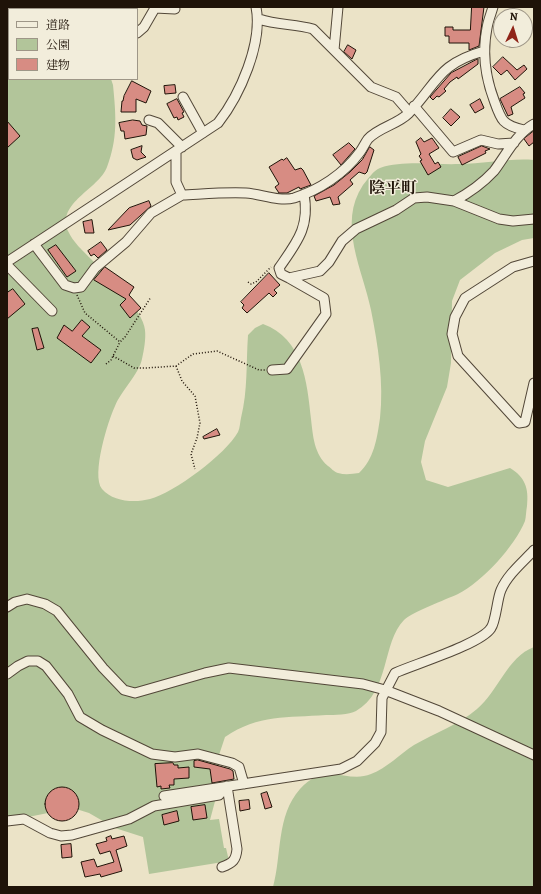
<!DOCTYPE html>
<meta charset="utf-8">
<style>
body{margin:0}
#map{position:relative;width:541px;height:894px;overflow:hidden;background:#ebe3c7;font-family:Alegreya,"Noto Serif JP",serif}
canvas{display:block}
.frame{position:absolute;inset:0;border:8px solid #1f1308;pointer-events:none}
.legend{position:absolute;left:8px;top:8px;width:130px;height:72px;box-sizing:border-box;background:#f2eddb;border:1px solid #9e9687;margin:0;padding:5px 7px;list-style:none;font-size:12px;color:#1f1308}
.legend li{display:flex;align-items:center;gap:8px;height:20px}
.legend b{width:20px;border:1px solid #9e9687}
.north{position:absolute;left:493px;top:8px;width:40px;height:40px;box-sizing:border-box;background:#f2eddb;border:1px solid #9e9687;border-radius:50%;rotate:4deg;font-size:11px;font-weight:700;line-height:16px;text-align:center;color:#1f1308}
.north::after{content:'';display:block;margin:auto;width:14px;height:18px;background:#8f2418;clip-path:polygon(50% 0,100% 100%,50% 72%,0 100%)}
</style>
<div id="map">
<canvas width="541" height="894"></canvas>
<div class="frame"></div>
<ul class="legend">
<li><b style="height:5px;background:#f2eddb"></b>道路</li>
<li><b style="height:11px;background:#b2c59a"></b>公園</li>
<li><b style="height:11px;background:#d78c83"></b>建物</li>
</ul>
<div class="north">N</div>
</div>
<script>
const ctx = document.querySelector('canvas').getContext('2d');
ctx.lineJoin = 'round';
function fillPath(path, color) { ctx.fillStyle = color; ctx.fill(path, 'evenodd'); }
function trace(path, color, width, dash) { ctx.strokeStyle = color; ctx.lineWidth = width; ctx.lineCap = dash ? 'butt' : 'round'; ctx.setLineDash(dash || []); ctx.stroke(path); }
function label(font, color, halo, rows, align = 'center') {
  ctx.font = font + ' Alegreya,"Noto Serif JP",serif'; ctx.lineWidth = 3; ctx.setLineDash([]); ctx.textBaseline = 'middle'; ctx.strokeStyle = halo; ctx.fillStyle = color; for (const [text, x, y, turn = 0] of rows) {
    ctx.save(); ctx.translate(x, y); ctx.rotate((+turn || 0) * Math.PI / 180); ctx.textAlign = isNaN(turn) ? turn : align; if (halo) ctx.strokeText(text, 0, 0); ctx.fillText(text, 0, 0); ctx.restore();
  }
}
fillPath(new Path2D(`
 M7,7H47L49,9H9V79H111L113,85C116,116 118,138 107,167C99,189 56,203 68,231C73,242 83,251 91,259C105,273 144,311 145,330C146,339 144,350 142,359C139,374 121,391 115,406C108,421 91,475 102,489C113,502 135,503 150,499C174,493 226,454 238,432C240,428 240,422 241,418C248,390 246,363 248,335L255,328L263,324C303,339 307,381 311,419C313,436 314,454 328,466C331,468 334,472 338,473C345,475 352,474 359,473C374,459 377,439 380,418C384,383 378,345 371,310C363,270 337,224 363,185C368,179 373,171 380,168C404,160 434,165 459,164C484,164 509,158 534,160V238L522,240L495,253L460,280L452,301L451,363L447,387L425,441L421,462L426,480L448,487L510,468C525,477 529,488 527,506C526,511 526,517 525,521C515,546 482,582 458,594C445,600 414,611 404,620C382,642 390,692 356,711C349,715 334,715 326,715C287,718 259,714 225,737L219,755L218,790L210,820L219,819L224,848H226L229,861L149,874L143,837L115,828L89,813L73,808L28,817L7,819Z
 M534,647V887H273C282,855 276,816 300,789C325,761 348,784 371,774C387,768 400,754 414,745C435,733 458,725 477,709C498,692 507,657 534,647Z`), '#b2c59a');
const building = new Path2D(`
 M472,7H484L479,46L469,50V43H449V36H445V27H453V30H470Z
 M348,45L356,50L352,59L344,52Z
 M503,57L517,70L524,65L527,69L515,80L507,70L501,75L493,67Z
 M478,59V64L458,79L457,77L450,82L444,89L446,91L439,97L437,96L433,100L430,97L451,73Z
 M132,81L151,91L146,103L136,99V112H121L122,101H123L124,96Z
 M175,85L176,93L165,94L164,86Z
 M520,87L525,93L523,94L525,98L511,107L513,114L508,116L500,99Z
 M177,99L184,112L182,113L184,117L178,120L177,117L174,118L167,104Z
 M480,99L484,108L475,113L470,105Z
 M451,109L460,117L451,126L443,118Z
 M133,120L140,121L142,125L147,126L146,135L125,139L124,131H121L119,123Z
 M7,121L20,136L7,148Z
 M534,131V142L529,146L524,139Z
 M421,138L424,142L432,138L439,148L429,154L435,164L438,162L441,167L428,175L420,161L422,160L419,156L421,154L416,142Z
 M349,143L355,149L341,165L333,155Z
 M142,146L141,152L146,157L137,160L133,158L131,150Z
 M482,146L490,149L485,151L486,153L462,165L458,157Z
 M370,147L374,150L367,172L365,174L359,172L350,180L353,184L338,197L340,204L333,205L330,197L316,201L314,196L334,185L350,172L362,160Z
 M287,158L295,170L301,168L303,170L311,185L300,189L299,187L287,193H279L275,187L279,184L269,167L282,159L283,160Z
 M149,201L151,206L130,225L108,230L129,208Z
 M92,220L94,233H85L83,222Z
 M101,242L107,250L98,258L94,254L91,256L88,251Z
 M56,245L76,271L67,277L48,250Z
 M105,267L134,287L129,295L141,308L130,318L120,305L126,299L94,280Z
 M269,273L280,285L274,290L277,293L273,297L269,293L247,313L242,308L244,305L241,302Z
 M13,289L25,304L7,319V293Z
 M82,320L90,327L82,336L101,350L91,363L57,338L64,325L72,331Z
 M38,328L44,348L37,350L32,329Z
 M217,429L220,435L204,439L203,437Z
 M198,760L230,769L233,771L234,779L212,783L210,769L194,767V761Z
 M173,763L174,765H178V768L189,767V778L174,779V785H169L170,788L161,789V786L157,787L155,764Z
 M45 804a17 17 0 1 1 34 0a17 17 0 1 1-34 0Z
 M267,792L272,807L265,809L261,794Z
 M249,800L250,809L240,811L239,801Z
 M205,805L207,818L193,820L191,807Z
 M177,811L179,821L164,825L162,815Z
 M111,836L112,839L124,836L127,846L116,850L122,871L101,877L100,874L85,877L81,862L94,859L97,867L114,862L110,851L100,854L96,844L107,841L106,838Z
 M71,844L72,857L62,858L61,845Z`);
fillPath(building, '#d78c83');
trace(building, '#1f1308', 1);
const minor = new Path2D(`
 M493,7C491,14 488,21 487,28C482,53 485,76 494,100C501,120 502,125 524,130
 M7,11H9
 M259,19C277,25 295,24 313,29L371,87L396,97L409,112
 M137,33L144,27L155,8L175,9
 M334,50L338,7
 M183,97L203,133
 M414,106L453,152L481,140L498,144L514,143
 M149,120L158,123L182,147
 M176,152V182L182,195C203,194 225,192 246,193C261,194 279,202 294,198C319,190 344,174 360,152C363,148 365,143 368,139C379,127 397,125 409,113C438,82 438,64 484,51
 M304,194C310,227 297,242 279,268L281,274L289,278L320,271L329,262L342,241L356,229L396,210L414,198L427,197L454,201L499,219L513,221L534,219
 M454,201C469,193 482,184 494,171C506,155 516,134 534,124
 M34,244L65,285L74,288L81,287L95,268L126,242L151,213L182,195
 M534,261L513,267L465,298L455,317L452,334L458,356L519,423L525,422L534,383
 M7,262L218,123C240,95 263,43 256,7
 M7,265L52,311
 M272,370L287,369L326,314L324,298L289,278
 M7,607L15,602L27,599L45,604L57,611L103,668L124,690L135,693L205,673L229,668L363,684L385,690L439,711L534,755
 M7,674L18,666L28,661H38L46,666L68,694L80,717L102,730L152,754L175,757L198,754L232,763L239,767L244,784
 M164,796L341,769L357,761L375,743L381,732L382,698L395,673C415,664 481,644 491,628C496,621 497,599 501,590C508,574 523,562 534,550
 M7,821L24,819L50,833L61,836L72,835L129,819L154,806L219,795L227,786
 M222,867C233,863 236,860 237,849L227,786`);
trace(minor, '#524738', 11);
trace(new Path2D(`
 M248,282L251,284L256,282L271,267
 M77,295L85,313L120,342L125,337L151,297
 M113,356L134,368H146L176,366L193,354L217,351L259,370H265
 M106,364L111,360L120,342
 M176,366L182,381L195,396L200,423L197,438L191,454L195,469`), '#1f1308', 1.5, [1, 2]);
trace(minor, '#f2eddb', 9);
label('bold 16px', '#1f1308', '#f2eddb', [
 ["陰平町",393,189]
]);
</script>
